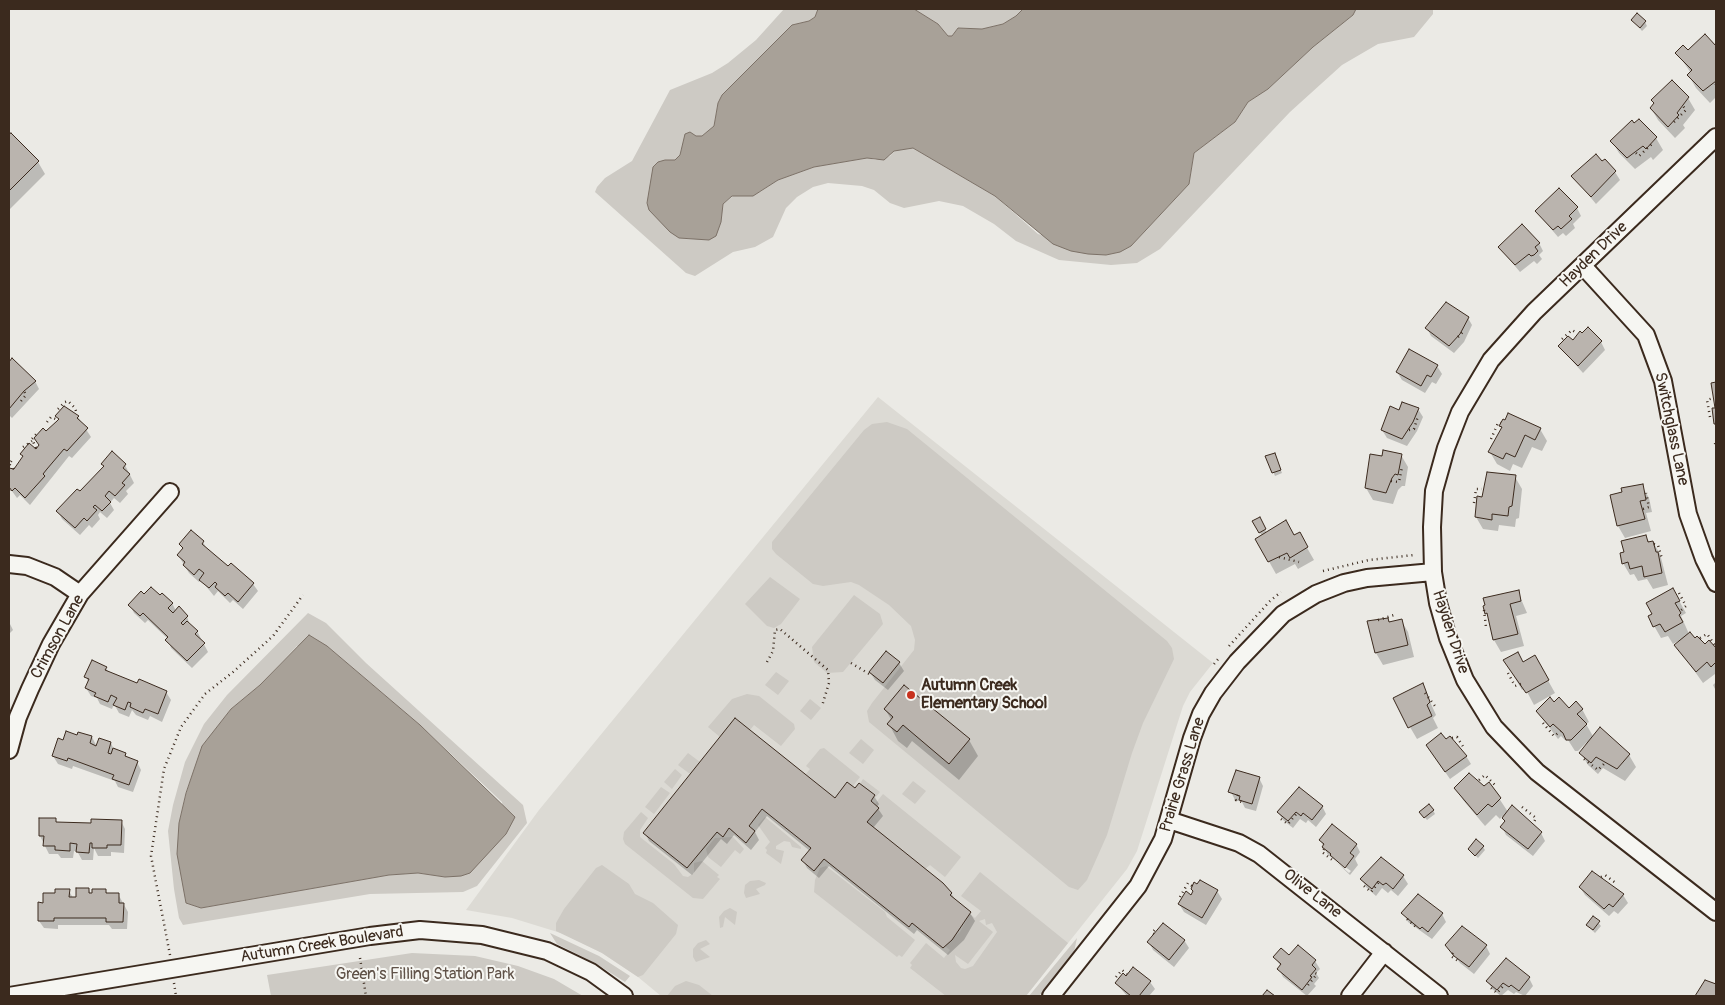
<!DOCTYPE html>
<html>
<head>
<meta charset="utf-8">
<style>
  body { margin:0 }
  #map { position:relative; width:1725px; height:1005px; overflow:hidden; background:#ebeae5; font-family:Pangolin,sans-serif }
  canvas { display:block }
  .frame { position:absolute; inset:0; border:10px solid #3b2a1e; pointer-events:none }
</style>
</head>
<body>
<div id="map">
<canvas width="1725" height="1005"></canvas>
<div class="frame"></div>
</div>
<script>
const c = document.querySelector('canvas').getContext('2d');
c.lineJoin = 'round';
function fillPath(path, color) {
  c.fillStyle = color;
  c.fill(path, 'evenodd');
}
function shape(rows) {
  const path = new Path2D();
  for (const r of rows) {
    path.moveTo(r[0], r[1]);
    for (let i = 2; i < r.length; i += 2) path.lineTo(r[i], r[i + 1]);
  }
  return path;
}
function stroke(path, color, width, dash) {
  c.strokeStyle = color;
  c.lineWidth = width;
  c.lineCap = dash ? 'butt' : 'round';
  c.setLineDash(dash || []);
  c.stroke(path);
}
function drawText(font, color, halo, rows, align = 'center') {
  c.font = font + ' Pangolin,sans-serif';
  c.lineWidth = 4;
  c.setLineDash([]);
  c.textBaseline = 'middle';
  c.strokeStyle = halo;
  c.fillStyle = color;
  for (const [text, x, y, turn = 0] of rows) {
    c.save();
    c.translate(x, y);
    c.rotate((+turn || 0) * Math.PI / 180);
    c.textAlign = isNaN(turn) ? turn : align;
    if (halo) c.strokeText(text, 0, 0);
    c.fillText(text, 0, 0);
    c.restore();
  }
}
fillPath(shape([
  [878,397,1213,663,1190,692,1183,706,1137,851,1127,869,1026,996,661,996,638,977,602,953,564,934,512,918,466,910,539,810]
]), '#dcdad4');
fillPath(shape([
  [784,9,818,9,815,17,809,21,792,25,722,95,718,103,714,126,702,136,685,140,680,155,675,160,669,161,650,193,647,203,679,238,688,239,721,212,723,204,733,196,760,192,778,180,814,167,867,158,876,160,890,156,894,151,904,148,913,148,995,196,1038,234,1106,255,1119,252,1131,246,1189,184,1194,153,1235,122,1248,102,1268,89,1313,47,1353,15,1356,9,1433,9,1433,14,1414,37,1378,44,1342,65,1290,112,1160,249,1137,263,1111,265,1059,260,1016,241,994,224,963,206,939,201,904,208,890,203,874,190,862,186,828,183,813,187,797,197,786,208,773,237,755,247,733,252,695,276,686,273,595,192,597,187,605,178,632,161,670,90,712,73,728,63,756,40],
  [914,9,1023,9,1016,16,1003,24,982,29,958,28,952,36,948,36,938,24],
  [887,422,907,429,1167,641,1172,648,1174,659,1143,723,1132,753,1107,835,1087,880,1078,890,1069,887,869,722,867,711,872,703,914,650,915,640,911,626,889,605,859,585,851,582,823,586,813,584,776,554,772,549,772,542,864,430,872,424],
  [770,577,800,599,781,624,774,628,767,626,745,604],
  [854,595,880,614,883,624,843,672,827,673,814,662,812,647],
  [308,613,326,623,366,663,523,805,527,823,477,886,463,892,370,894,183,925,179,918,174,889,168,831,173,805,185,762,204,724,227,695],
  [297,646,327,646,420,725,502,802,506,834,493,845,445,877,418,873,389,875,201,908,186,903,179,823,186,792,203,746,231,709,260,685],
  [776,672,789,681,778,695,765,685],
  [747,694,759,696,794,724,795,729,781,746,754,725,750,730,735,718,720,737,708,727,732,699],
  [810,699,821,708,811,720,800,711],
  [861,739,874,750,863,764,849,753],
  [824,748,860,777,853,786,847,782,835,798,806,774,810,769,806,766,820,749],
  [688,753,700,762,690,774,678,765],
  [675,769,682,775,672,789,664,782],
  [863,779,880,792,875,798,875,795,860,784],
  [913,781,926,791,915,804,902,794],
  [661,787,670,793,654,814,645,807],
  [883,794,961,857,945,877,930,865,925,869,867,822,879,808,875,804],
  [641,812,648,818,640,830,640,837,674,864,683,876,688,877,694,873,694,863,702,861,719,875,717,877,720,879,703,899,693,898,625,844,623,839,624,832],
  [765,817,801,847,801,849,792,847,790,842,784,841,776,846,776,849,784,851,781,864,766,853,767,850,765,848,770,842,758,825],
  [733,837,744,849,740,854,735,850,721,867,708,857,706,849,715,838],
  [602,865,629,884,635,894,653,903,678,925,676,934,643,975,638,977,602,953,556,931,556,923,564,909,596,868],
  [826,866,885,912,887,917,915,940,902,957,899,955,897,957,814,892,815,880,820,868],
  [980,872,1068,943,1026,996,946,996,910,968,912,965,910,963,926,943,944,958,950,950,945,946,960,932,970,914,975,918,981,911,961,896],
  [985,919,986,925,992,923,997,932,973,966,965,969,961,968,956,962,955,955,968,964,993,932,979,921],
  [759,880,766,883,765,885,756,889,760,894,746,898,744,893,745,885,750,881],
  [730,908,737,912,735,925,725,917,723,927,720,928,719,917,724,911],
  [550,933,599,956,630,976,625,982,595,963,557,944],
  [1077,938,1074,952,1039,996,1029,996],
  [706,940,710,944,700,949,710,957,696,962,693,957,693,949,698,943],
  [412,953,475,956,518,966,554,979,583,996,271,996,267,975],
  [686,981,699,985,713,996,667,996,675,986]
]), '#cdcac4');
const water = shape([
  [818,9,914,9,938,24,948,36,952,36,958,28,982,29,1003,24,1016,16,1023,9,1356,9,1353,15,1313,47,1268,89,1248,102,1235,122,1194,153,1189,184,1131,246,1120,252,1106,255,1088,254,1071,251,1053,244,995,196,913,148,894,151,884,160,867,158,814,167,778,180,753,196,732,196,723,204,721,222,716,236,709,240,679,238,670,232,649,210,647,203,653,167,658,162,665,160,675,160,680,155,685,134,690,132,696,136,702,136,714,126,718,103,722,95,792,25,809,21,815,17,818,9],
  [309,635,327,646,420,725,515,817,506,834,470,873,461,876,445,877,418,873,389,875,201,908,186,903,177,854,179,823,186,793,202,746,231,709,260,685,309,635]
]);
fillPath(water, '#a8a198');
stroke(water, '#7c7167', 1);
fillPath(shape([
  [1633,20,1645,22,1647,26,1642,31],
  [1705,36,1716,48,1716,97,1710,103,1696,88,1689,76,1691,73,1677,53,1688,52],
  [1688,98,1695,110,1683,125,1685,128,1675,138,1658,120,1651,108],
  [1639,121,1656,138,1663,150,1653,160,1651,157,1635,169,1619,153,1612,141],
  [11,134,38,162,45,174,10,209,9,136],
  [1602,163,1615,172,1620,180,1596,204,1573,176],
  [1577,208,1581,216,1573,224,1575,228,1566,236,1563,233,1558,237,1536,211],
  [1539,243,1543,251,1539,255,1542,259,1537,264,1534,261,1520,272,1499,247],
  [1468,318,1472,325,1464,342,1454,353,1431,336,1427,328],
  [1582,334,1601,342,1605,350,1583,373,1559,346,1573,342],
  [12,360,35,381,39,389,12,418,9,415,9,364],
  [1437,366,1442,374,1436,384,1432,382,1425,393,1402,380,1397,372],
  [1418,409,1423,417,1417,431,1407,446,1387,438,1382,430,1400,411],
  [57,416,78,417,91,437,72,458,69,456,30,505,20,495,17,498,9,487,9,470,10,468,14,470,40,446,46,432,59,420],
  [1501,426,1540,429,1547,441,1542,451,1532,447,1522,468,1513,464,1510,471,1497,464,1490,452,1502,429],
  [1401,455,1408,467,1405,486,1402,486,1398,490,1393,504,1373,500,1366,488,1383,457],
  [1267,457,1276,458,1282,473,1275,476],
  [125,465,134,483,126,491,128,494,120,503,114,498,110,503,114,510,107,518,100,512,98,515,100,519,92,528,89,525,80,535,62,519,58,511,80,493],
  [1515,477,1522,489,1519,518,1516,519,1515,527,1499,525,1498,531,1483,529,1476,517,1483,498],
  [1642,486,1649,498,1652,512,1646,513,1651,531,1625,538,1618,526,1612,496],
  [1259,519,1267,533,1294,536,1306,546,1314,560,1298,569,1295,564,1276,574,1257,540,1262,536,1254,522],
  [1646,537,1650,543,1653,542,1660,554,1668,585,1653,589,1647,579,1638,581,1634,574,1630,575,1623,563],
  [203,542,208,551,228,568,253,584,258,591,243,609,233,600,230,603,218,591,214,596,201,580,199,582,189,573,183,563,178,555,183,549,181,545],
  [1673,590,1686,613,1681,616,1689,634,1705,646,1709,642,1716,651,1716,676,1715,674,1703,683,1676,645,1680,640,1673,644,1668,636,1661,638,1649,617,1654,614],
  [1518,592,1527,613,1516,616,1524,646,1501,652,1494,640,1490,620,1486,613],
  [144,596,172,603,176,611,187,616,190,626,197,631,208,652,192,668,171,648,168,639,148,620,145,623,134,613,130,605],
  [1388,619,1390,623,1401,620,1408,632,1414,657,1383,665,1376,653],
  [9,622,13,630,9,634],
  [886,652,899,663,904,671,888,690,875,680,870,672],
  [1535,657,1555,693,1534,705,1525,688,1522,690,1505,661,1523,664],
  [106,668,109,673,138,685,140,681,166,692,171,700,162,722,150,716,148,720,136,715,132,710,129,717,119,713,114,704,112,709,100,704,97,698,91,696,86,688,89,683,86,677],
  [1716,682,1716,691,1713,685],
  [1422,684,1436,715,1433,718,1438,728,1417,739,1410,727],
  [1554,704,1569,709,1582,709,1589,722,1586,724,1594,738,1629,755,1636,767,1625,781,1603,768,1598,774,1588,765,1581,753,1587,742,1578,751,1575,751,1568,740,1566,741,1561,736,1558,739,1537,711],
  [885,709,969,740,978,756,959,780,912,741,907,748,898,741,889,724,892,721],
  [735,719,835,799,855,790,859,785,874,796,879,804,877,807,883,816,873,828,951,893,956,901,970,913,975,921,964,940,948,955,917,930,914,934,829,866,819,878,807,868,803,860,810,851,767,816,755,832,759,840,751,850,734,835,727,844,721,839,692,875,649,841,645,833],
  [79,733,92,737,97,747,111,743,114,750,125,754,128,759,137,762,141,770,133,792,118,787,115,781,73,766,72,769,58,764,53,756,64,742,78,736],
  [1432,753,1466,756,1471,764,1450,779],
  [1259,778,1263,786,1256,811,1245,808,1242,802,1235,800,1231,792],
  [1489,783,1508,812,1541,833,1545,841,1533,856,1506,835,1502,827,1506,822,1502,816,1500,819,1496,815,1485,826,1463,800,1456,788,1484,788],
  [1322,806,1326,814,1316,827,1308,820,1306,823,1300,819,1293,828,1283,820,1278,812],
  [1433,810,1435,814,1427,820,1423,815],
  [55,819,57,823,92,824,121,821,125,829,124,853,111,852,111,856,98,856,94,848,93,860,82,860,77,851,74,851,73,858,61,858,58,854,49,854,40,836],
  [1320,840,1356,844,1360,852,1355,859,1358,865,1350,875,1334,860,1349,873,1351,871,1328,855],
  [1483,847,1485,850,1478,858,1469,849],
  [1381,859,1403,876,1408,884,1398,896,1391,890,1388,893,1382,888,1376,896,1366,887,1362,879],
  [1580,887,1623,895,1628,903,1618,914,1614,911,1609,916,1585,895],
  [89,890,91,894,105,890,108,894,118,894,128,912,127,929,112,929,109,925,58,925,58,929,44,928,39,921,44,904,56,894,69,891,73,898,77,898],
  [1217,891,1222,899,1206,925,1184,912,1179,904,1191,896],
  [1404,914,1442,914,1446,922,1432,939,1408,922],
  [1593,917,1601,926,1595,933,1587,925],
  [1184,940,1189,948,1174,967,1153,950,1149,942],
  [1446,945,1486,946,1490,954,1474,974,1460,963],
  [1290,956,1315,961,1320,969,1316,973,1319,978,1314,984,1316,986,1307,996,1283,977,1279,969,1281,967,1275,957],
  [1126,977,1150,982,1155,989,1149,996,1127,996,1116,983],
  [1529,978,1533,986,1525,996,1516,992,1514,994,1508,990,1501,996,1492,989,1488,981]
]), '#0003');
const building = shape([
  [1637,13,1646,21,1640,28,1631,20,1637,13],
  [1705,34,1716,46,1716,81,1703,91,1687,75,1692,70,1675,53,1683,45,1688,50,1705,34],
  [1672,80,1689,97,1677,113,1679,115,1668,127,1650,108,1654,103,1651,100,1672,80],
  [1639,119,1657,137,1646,149,1643,146,1627,158,1610,141,1632,120,1634,123,1639,119],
  [11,133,39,161,9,191,9,134,11,133],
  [1596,154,1602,161,1605,159,1616,171,1591,197,1571,176,1596,154],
  [1559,188,1578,207,1569,216,1572,219,1561,229,1558,226,1553,230,1535,211,1559,188],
  [1522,224,1540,243,1535,247,1538,251,1534,255,1531,256,1529,254,1515,265,1498,247,1522,224],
  [1446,302,1469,317,1460,334,1449,346,1425,328,1446,302],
  [1588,327,1602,341,1578,366,1558,346,1568,336,1573,340,1580,331,1582,333,1588,327],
  [1409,349,1438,365,1431,377,1427,375,1421,386,1396,372,1409,349],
  [12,358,36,381,24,391,9,409,9,362,12,358],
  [1716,382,1716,424,1714,424,1712,408,1715,408,1711,383,1716,382],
  [1402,402,1419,408,1413,422,1402,439,1381,430,1390,406,1399,410,1402,402],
  [64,406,79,416,77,418,88,428,67,451,64,449,47,469,43,474,45,476,25,498,15,488,12,491,9,487,9,468,14,469,23,456,20,454,29,443,36,449,39,445,34,438,43,428,46,431,57,421,59,419,55,416,64,406],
  [1508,413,1541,428,1535,440,1525,435,1515,457,1506,453,1503,459,1488,452,1502,427,1499,426,1503,419,1505,420,1508,413],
  [1383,450,1402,454,1398,475,1395,474,1392,478,1386,493,1365,488,1370,454,1382,456,1383,450],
  [112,451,126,464,123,468,130,474,122,483,125,485,115,496,109,491,105,496,111,502,102,511,95,505,93,507,97,510,87,521,84,518,75,528,56,511,77,489,80,491,104,466,101,464,112,451],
  [1275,453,1281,470,1272,473,1265,456,1275,453],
  [1487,472,1516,475,1512,506,1509,507,1508,516,1492,514,1492,520,1475,517,1477,496,1482,497,1487,472],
  [1643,484,1646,500,1640,501,1645,519,1617,526,1610,495,1622,492,1621,488,1643,484],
  [1260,517,1266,529,1259,533,1252,521,1260,517],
  [1286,520,1294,535,1300,532,1308,547,1290,558,1287,553,1268,562,1255,539,1286,520],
  [191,530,204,541,202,544,228,566,231,563,254,583,238,602,228,593,225,596,215,587,217,584,215,582,209,588,199,580,204,573,199,569,194,575,183,565,185,562,177,555,183,548,179,544,191,530],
  [1646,535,1648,542,1653,541,1656,552,1658,552,1662,573,1644,577,1642,566,1630,569,1628,562,1622,564,1620,553,1624,552,1621,541,1646,535],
  [151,587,160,595,162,593,173,603,168,608,173,613,179,606,188,616,181,623,183,625,187,621,198,631,195,634,205,643,187,661,165,640,168,637,143,613,140,616,128,605,141,591,144,594,151,587],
  [1673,588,1680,601,1675,603,1681,613,1679,615,1683,622,1665,632,1660,624,1653,627,1648,616,1652,614,1646,603,1673,588],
  [1519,590,1521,601,1510,604,1518,634,1493,640,1487,613,1485,614,1483,606,1485,605,1483,598,1519,590],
  [1388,618,1389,622,1402,619,1408,645,1375,653,1367,621,1388,618],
  [1690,632,1695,638,1697,636,1705,644,1709,640,1716,648,1716,662,1711,667,1707,662,1696,672,1674,645,1690,632],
  [886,651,900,662,883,683,869,672,886,651],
  [1518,652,1523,662,1535,655,1549,680,1526,693,1503,660,1518,652],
  [92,660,107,667,105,670,137,683,139,679,167,691,158,714,145,709,143,713,130,707,131,703,128,702,125,710,113,705,117,698,111,695,108,702,94,696,96,693,85,688,89,679,84,677,92,660],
  [1423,683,1430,702,1427,705,1432,716,1408,728,1393,698,1423,683],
  [904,685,970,739,949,764,903,725,897,732,887,724,893,717,884,709,904,685],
  [1550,697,1554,702,1559,697,1569,708,1576,701,1583,709,1577,714,1587,724,1571,740,1566,740,1563,733,1553,724,1550,727,1536,711,1550,697],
  [735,718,835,798,847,782,855,788,859,783,875,795,871,801,879,808,867,822,943,883,952,893,950,895,971,912,952,940,943,948,912,923,909,927,824,859,814,871,801,860,811,848,762,809,749,826,755,831,746,843,729,828,723,837,717,832,687,868,643,833,735,718],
  [1600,727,1630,754,1617,769,1596,757,1591,763,1579,753,1600,727],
  [66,731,77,735,78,732,92,736,90,743,96,746,99,738,111,742,108,753,111,754,113,748,126,753,125,756,138,761,129,785,112,779,114,775,68,758,67,761,52,756,58,738,63,740,66,731],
  [1441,733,1446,739,1450,736,1467,756,1445,772,1426,745,1441,733],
  [1236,770,1260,777,1252,804,1239,800,1240,796,1228,792,1236,770],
  [1469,773,1484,786,1489,782,1501,798,1492,807,1488,804,1477,815,1454,788,1469,773],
  [1299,787,1323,806,1312,820,1303,813,1301,816,1296,812,1288,821,1277,812,1299,787],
  [1429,804,1434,810,1424,818,1419,812,1429,804],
  [1512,805,1542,832,1528,849,1500,827,1505,821,1502,818,1512,805],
  [39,818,56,818,56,822,91,823,91,819,122,820,121,845,107,845,107,848,92,848,92,843,90,843,89,853,76,852,77,844,70,843,70,851,55,850,55,846,43,846,44,836,39,836,39,818],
  [1332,824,1357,844,1350,853,1354,856,1345,868,1330,855,1331,854,1322,847,1324,844,1319,840,1332,824],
  [1476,839,1484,846,1475,856,1468,849,1476,839],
  [1381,857,1404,875,1393,889,1386,883,1383,885,1378,881,1372,889,1360,879,1381,857],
  [1592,871,1624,894,1613,907,1609,904,1604,909,1579,887,1592,871],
  [1200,880,1218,890,1202,918,1178,904,1186,891,1191,895,1193,891,1191,889,1194,882,1197,884,1200,880],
  [76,888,89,888,89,893,92,893,92,889,106,889,106,893,119,893,119,903,124,903,123,922,106,922,106,918,54,918,54,921,38,921,38,902,43,903,43,893,55,893,55,889,70,889,69,897,76,897,76,888],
  [1418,894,1443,913,1428,932,1422,927,1420,929,1401,913,1418,894],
  [1593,916,1600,921,1593,930,1586,925,1593,916],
  [1163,923,1185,940,1169,960,1147,942,1163,923],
  [1462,926,1487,945,1469,967,1454,956,1445,945,1462,926],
  [1298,945,1316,960,1312,965,1316,969,1310,976,1312,977,1302,990,1277,969,1281,964,1273,957,1281,948,1289,955,1298,945],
  [1506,958,1530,977,1519,991,1511,985,1509,987,1503,983,1497,990,1486,981,1506,958],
  [1133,967,1151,981,1139,996,1131,996,1115,983,1123,973,1126,976,1133,967],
  [1705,980,1716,984,1716,996,1695,996,1705,980],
  [1267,990,1275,996,1262,996,1267,990]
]);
fillPath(building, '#bab4ae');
stroke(building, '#3b2a1e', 1);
const minor = shape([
  [1716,137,1534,312,1491,360,1460,412,1446,448,1434,491,1432,527,1433,572,1438,603,1448,638,1465,680,1494,727,1537,772,1716,912],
  [1583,266,1646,335,1663,381,1688,514,1704,559,1716,583],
  [9,564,27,566,55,577,80,594],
  [9,750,18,717,30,689,51,644,80,594,170,492],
  [1169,820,1239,843,1259,854,1439,996],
  [9,996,370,936,420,930,482,935,547,951,591,972,624,996],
  [1051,996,1138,886,1163,839,1192,738,1201,714,1213,693,1237,662,1283,614,1316,594,1344,583,1367,578,1433,572],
  [1350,996,1384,952]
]);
stroke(minor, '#3b2a1e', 20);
stroke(shape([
  [1716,85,1716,84],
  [1674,122,1686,110,1683,106],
  [1636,153,1639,156,1652,144],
  [1458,337,1465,330],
  [1562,339,1572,330,1577,333],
  [21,401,26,395,24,391],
  [58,409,65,402,68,401,75,408,77,414],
  [1710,417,1707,400,1713,398],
  [47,422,51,417,58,420],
  [1409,430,1414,429,1418,416],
  [1491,439,1498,423,1501,423],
  [1715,443,1716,447],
  [23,447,32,441],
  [36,448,32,439,38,432],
  [14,469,9,464,14,458],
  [1391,481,1399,482,1402,467],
  [9,490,10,489],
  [1474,503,1476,489,1482,489],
  [1643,509,1649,507,1646,493],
  [1654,544,1658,545,1662,559],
  [1279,557,1299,562],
  [1323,571,1369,560,1414,555],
  [1679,593,1686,606,1680,611],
  [1484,610,1486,627],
  [1378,620,1394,615],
  [1700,638,1707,634,1715,645],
  [1229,646,1270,601,1281,592],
  [767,662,773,651,775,630,780,629,828,670,829,683,822,706],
  [851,663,871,675],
  [1214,664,1219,658],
  [1508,673,1515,686,1521,684],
  [1425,693,1435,706],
  [1543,723,1554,736,1561,731],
  [1452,738,1457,737,1464,748],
  [1584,759,1598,770,1606,762],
  [1479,780,1485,775,1496,786],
  [1238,795,1236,800,1245,803],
  [1522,807,1536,818,1533,824],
  [1281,819,1288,824,1297,813],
  [1324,849,1322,852,1335,862],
  [1601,877,1605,875,1617,884],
  [1364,886,1371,892,1379,882],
  [1180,897,1188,883,1192,886],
  [1407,919,1417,928,1418,927],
  [1154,934,1152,933,1157,927],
  [1453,953,1451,956,1458,961],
  [170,955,151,856,164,769,181,727,205,694,233,672,273,636,303,595],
  [360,958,366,996],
  [1116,977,1122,970,1127,974],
  [174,983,176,996],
  [1308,985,1317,974,1313,972],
  [1491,988,1497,993,1505,984]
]), '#3b2a1e', 2.5, [1, 4]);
stroke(minor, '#f6f6f2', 16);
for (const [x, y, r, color] of [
  [911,695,5,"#c8321e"]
]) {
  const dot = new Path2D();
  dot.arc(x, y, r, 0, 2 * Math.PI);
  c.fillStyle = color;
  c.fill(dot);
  stroke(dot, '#f6f6f2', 2);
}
drawText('16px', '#3b2a1e', '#f6f6f2', [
  ["Hayden Drive",1594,255,-44],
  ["Switchglass Lane",1671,429,78],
  ["Hayden Drive",1450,632,72],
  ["Crimson Lane",58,637,-61],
  ["Prairie Grass Lane",1183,775,-73],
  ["Olive Lane",1312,894,38],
  ["Autumn Creek Boulevard",322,945,-9]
]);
drawText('bold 16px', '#3b2a1e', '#f6f6f2', [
  ["Autumn Creek",921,686],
  ["Elementary School",921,704]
], 'left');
drawText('16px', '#605248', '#f6f6f2', [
  ["Green's Filling Station Park",425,975]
]);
</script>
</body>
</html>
